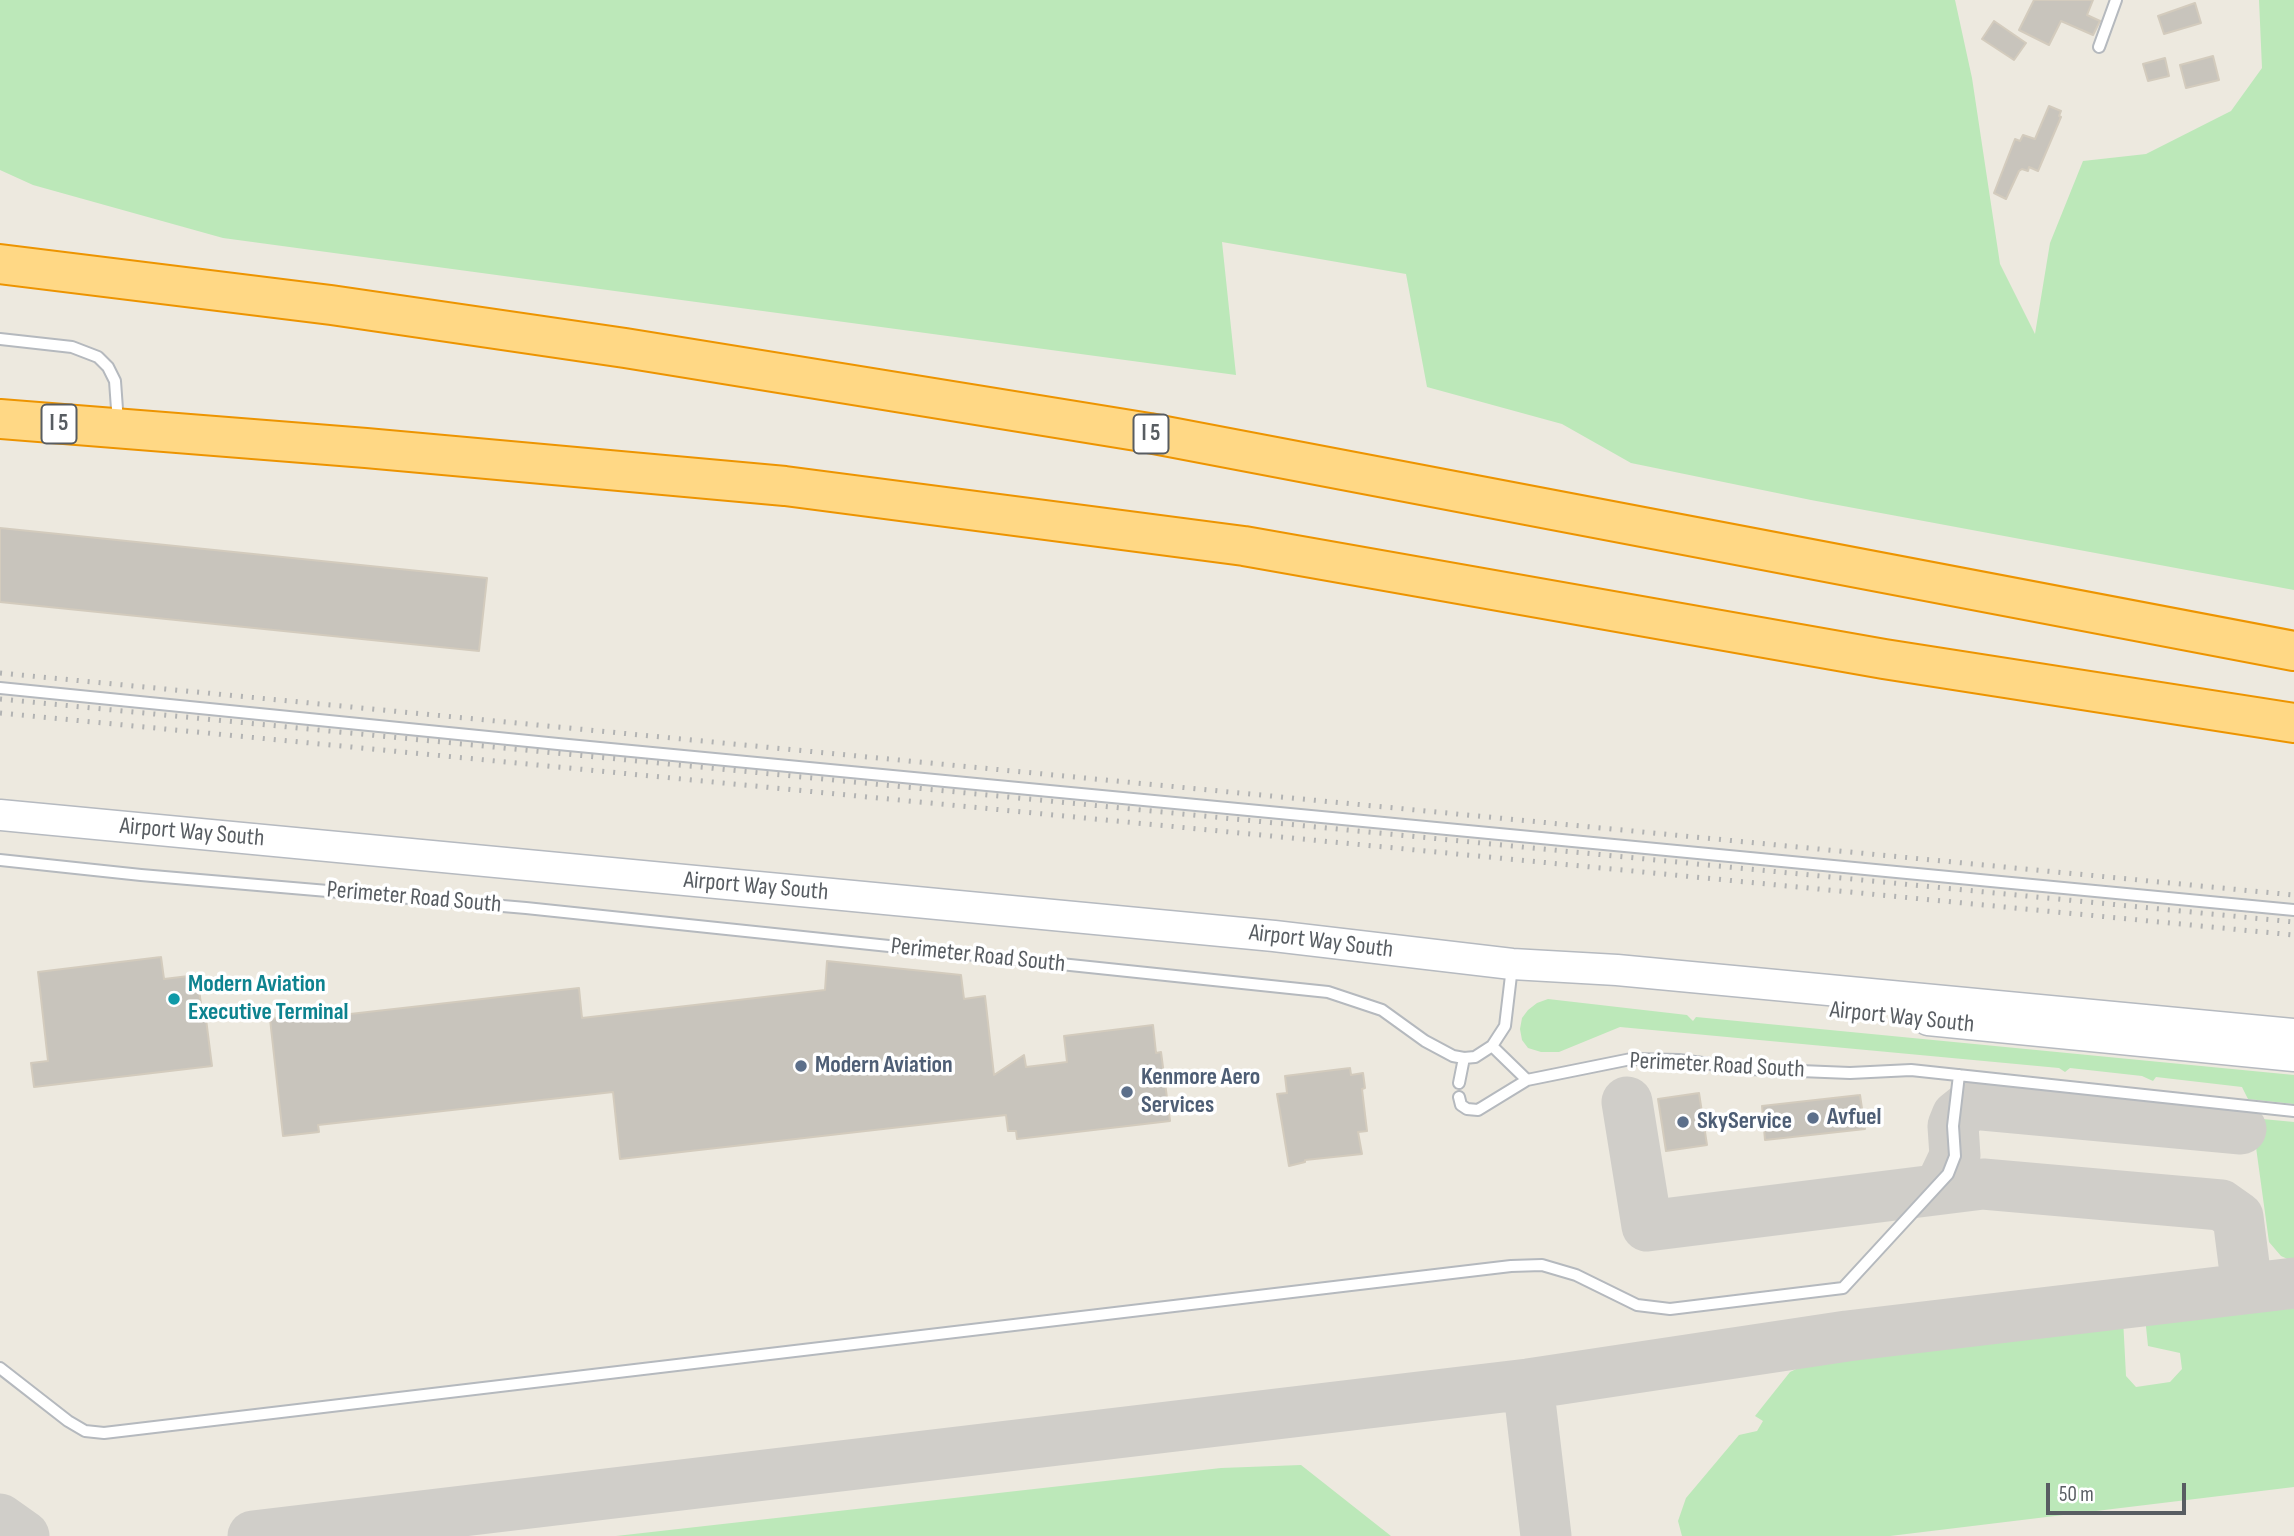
<!DOCTYPE html>
<html>
<head>
<meta charset="utf-8">
<style>
  body { margin:0 }
  #map { position:relative; width:2294px; height:1536px; overflow:hidden; background:#ede9df; font-family:"Sofia Sans Condensed",sans-serif }
  canvas { display:block }
  .scale { position:absolute; left:2046px; top:1483px; width:140px; height:32px; box-sizing:border-box; border:4px solid #585d62; border-top:0; padding-left:9px; font-size:21px; line-height:24px; white-space:nowrap; color:#585d62; -webkit-text-stroke:5px #fff; paint-order:stroke }
</style>
</head>
<body>
<div id="map">
<canvas width="2294" height="1536"></canvas>
<div class="scale">50 m</div>
</div>
<script>
const c = document.querySelector('canvas').getContext('2d');
c.lineJoin = 'round';
function fillPath(path, color) {
  c.fillStyle = color;
  c.fill(path, 'evenodd');
}
function shape(rows) {
  const path = new Path2D();
  for (const r of rows) {
    path.moveTo(r[0], r[1]);
    for (let i = 2; i < r.length; i += 2) path.lineTo(r[i], r[i + 1]);
  }
  return path;
}
function stroke(path, color, width, dash) {
  c.strokeStyle = color;
  c.lineWidth = width;
  c.lineCap = dash ? 'butt' : 'round';
  c.setLineDash(dash || []);
  c.stroke(path);
}
function drawText(font, color, halo, rows, align = 'center') {
  c.font = font + ' "Sofia Sans Condensed",sans-serif';
  c.lineWidth = 7;
  c.setLineDash([]);
  c.textBaseline = 'middle';
  c.strokeStyle = halo;
  c.fillStyle = color;
  for (const [text, x, y, turn = 0] of rows) {
    c.save();
    c.translate(x, y);
    c.rotate((+turn || 0) * Math.PI / 180);
    c.textAlign = isNaN(turn) ? turn : align;
    if (halo) c.strokeText(text, 0, 0);
    c.fillText(text, 0, 0);
    c.restore();
  }
}
fillPath(shape([
  [0,0,1955,0,1972,78,2000,264,2035,334,2050,243,2083,161,2146,154,2231,111,2262,68,2259,0,2294,0,2294,590,1811,500,1631,463,1562,424,1427,387,1406,274,1222,242,1236,375,223,238,33,185,0,170],
  [1548,999,1687,1015,1693,1021,1696,1017,2294,1075,2294,1104,2248,1099,2242,1087,2156,1077,2153,1081,2142,1076,2070,1068,2065,1072,2059,1068,1620,1027,1559,1052,1541,1052,1528,1048,1522,1040,1520,1029,1522,1018,1528,1010,1537,1003],
  [2252,1118,2294,1122,2294,1262,2281,1256,2269,1242],
  [2294,1300,2294,1487,1890,1536,1682,1536,1678,1521,1686,1498,1739,1435,1757,1431,1763,1421,1755,1416,1790,1372,1825,1355,2123,1318,2126,1376,2136,1387,2170,1382,2182,1369,2180,1353,2148,1346,2145,1317],
  [1301,1465,1391,1536,616,1536,1221,1468]
]), '#bce8b9');
stroke(shape([
  [1627,1102,1647,1226,1983,1184,2221,1205,2238,1217,2247,1288],
  [1945,1177,1955,1156,1953,1126,1957,1116,1972,1104,2241,1129],
  [1528,1384,1546,1536],
  [0,1519,24,1536],
  [253,1536,1528,1384,1847,1336,2294,1283]
]), '#d0cec9', 51);
const building = shape([
  [2034,0,2093,0,2087,15,2100,21,2093,35,2061,21,2049,45,2019,30,2034,0],
  [2195,3,2201,23,2164,34,2158,16,2195,3],
  [1994,21,2026,43,2014,60,1982,39,1994,21],
  [2213,56,2219,80,2186,88,2180,65,2213,56],
  [2165,58,2169,76,2148,81,2143,64,2165,58],
  [2049,106,2061,111,2059,116,2061,117,2038,171,2029,167,2028,171,2022,169,2019,171,2006,199,1994,193,2015,139,2020,141,2023,135,2035,139,2049,106],
  [0,528,487,578,479,651,0,602,0,528],
  [161,957,164,979,197,975,203,1019,206,1019,212,1066,34,1087,31,1063,48,1061,38,972,161,957],
  [827,961,961,975,964,999,985,996,994,1075,1024,1055,1026,1067,1067,1062,1064,1036,1153,1025,1156,1053,1161,1052,1170,1121,1017,1139,1016,1131,1008,1131,1006,1115,620,1159,613,1092,318,1125,319,1132,283,1136,270,1019,305,1015,306,1019,579,988,582,1018,825,990,827,961],
  [1350,1068,1351,1075,1363,1073,1365,1088,1362,1089,1367,1131,1358,1132,1362,1154,1305,1160,1305,1162,1289,1166,1277,1094,1287,1093,1285,1076,1350,1068],
  [1699,1093,1707,1145,1666,1151,1658,1099,1699,1093],
  [1860,1095,1865,1129,1765,1140,1762,1106,1860,1095]
]);
fillPath(building, '#c8c4bc');
stroke(building, '#d3cbbd', 2);
const lane = shape([
  [2099,47,2116,0],
  [0,339,72,347,98,357,108,367,115,381,118,423],
  [0,688,558,744,2294,910],
  [0,860,141,875,526,908,1328,992,1382,1010,1425,1041,1453,1056,1464,1058,1475,1057,1492,1046,1505,1026,1512,967],
  [1492,1046,1527,1080,1631,1059,1679,1060,1750,1069,1850,1073,1911,1070,2294,1111],
  [1459,1083,1464,1058],
  [1459,1097,1461,1105,1467,1109,1478,1110,1527,1080],
  [0,1368,68,1421,85,1431,104,1433,1511,1266,1542,1265,1576,1275,1637,1305,1670,1309,1843,1288,1948,1174,1955,1156,1953,1126,1959,1075]
]);
const secondary = shape([
  [0,815,1274,936,1512,964,1617,970,2294,1034],
  [1928,1020,2294,1056]
]);
const highway = shape([
  [0,264,331,305,625,348,1149,433,2294,651],
  [0,419,366,448,785,486,1244,546,1884,659,2294,723]
]);
stroke(lane, '#b5b9be', 14);
stroke(secondary, '#b6bac0', 33);
stroke(highway, '#ed9400', 42);
stroke(lane, '#fff', 10);
stroke(secondary, '#fff', 30);
stroke(highway, '#ffd885', 38);
stroke(shape([
  [0,673,2294,895],
  [0,699,2294,922],
  [0,713,2294,935]
]), '#b2b3b3', 5, [2, 9]);
for (const [x, y, r, color] of [
  [174,999,7,"#0f9aa8"],
  [801,1066,7,"#5c6f8a"],
  [1127,1092,7,"#5c6f8a"],
  [1813,1118,7,"#5c6f8a"],
  [1683,1122,7,"#5c6f8a"]
]) {
  const dot = new Path2D();
  dot.arc(x, y, r, 0, 2 * Math.PI);
  c.fillStyle = color;
  c.fill(dot);
  stroke(dot, '#fff', 2.5);
}
for (const [x, y, w] of [
  [59,424,35],
  [1151,434,35]
]) {
  const box = new Path2D();
  box.roundRect(x - w / 2, y - 19.5, w, 39, 5);
  c.fillStyle = '#fff';
  c.fill(box);
  stroke(box, '#585d62', 2);
}
drawText('bold 23px', '#585d62', null, [
  ["I 5",59,424],
  ["I 5",1151,434]
]);
drawText('24px', '#585d62', '#fff', [
  ["Airport Way South",192,833,5],
  ["Airport Way South",756,887,5],
  ["Perimeter Road South",414,898,5],
  ["Airport Way South",1321,942,7],
  ["Perimeter Road South",978,956,6],
  ["Airport Way South",1902,1018,6],
  ["Perimeter Road South",1717,1066,3]
]);
drawText('bold 24px', '#0d838f', '#fff', [
  ["Modern Aviation",188,985],
  ["Executive Terminal",188,1013]
], 'left');
drawText('bold 24px', '#4e5e75', '#fff', [
  ["Modern Aviation",815,1066],
  ["Kenmore Aero",1141,1078],
  ["Services",1141,1106],
  ["Avfuel",1827,1118],
  ["SkyService",1697,1122]
], 'left');
</script>
</body>
</html>
